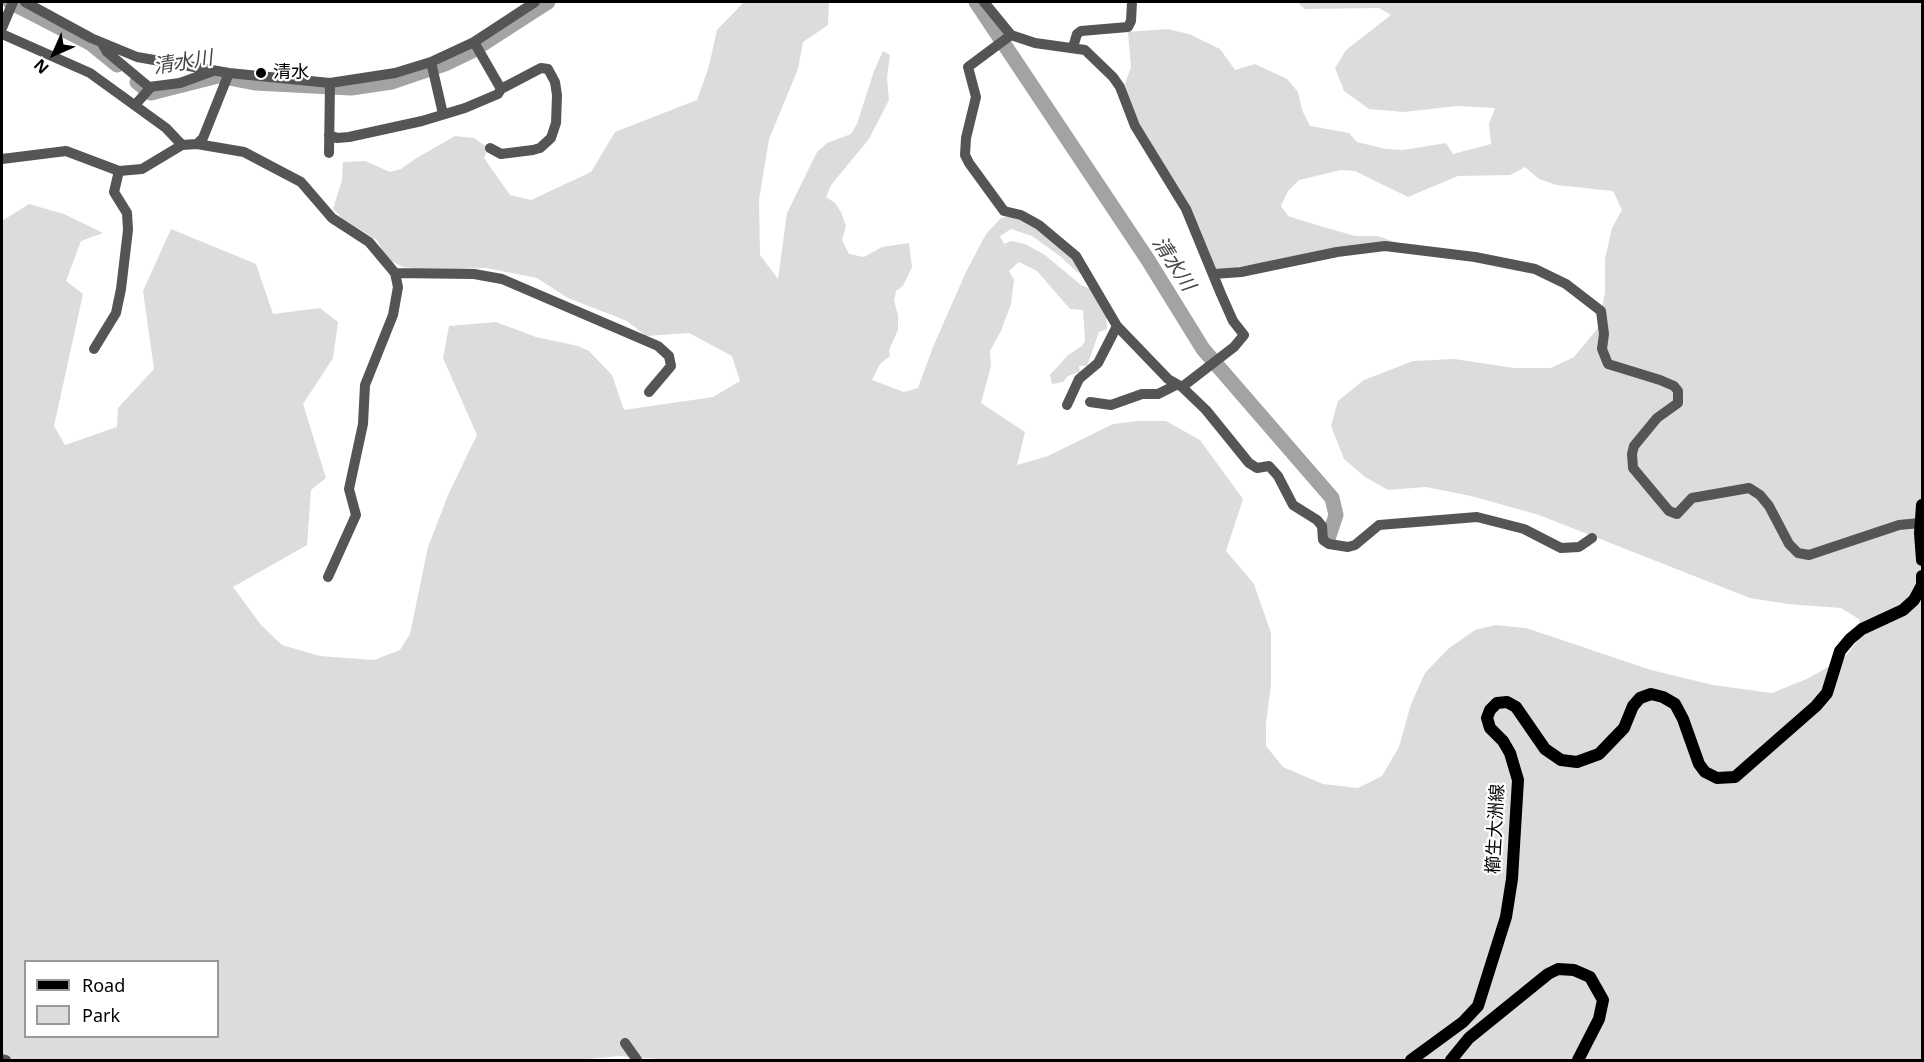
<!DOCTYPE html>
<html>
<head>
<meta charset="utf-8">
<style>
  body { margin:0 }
  #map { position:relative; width:1924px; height:1062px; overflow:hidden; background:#fff; font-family:"Noto Sans",sans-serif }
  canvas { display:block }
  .frame { position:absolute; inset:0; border:3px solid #000; pointer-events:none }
  .legend { position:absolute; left:24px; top:960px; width:195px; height:78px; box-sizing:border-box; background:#fff; border:2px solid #999; margin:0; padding:8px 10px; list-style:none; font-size:18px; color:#000 }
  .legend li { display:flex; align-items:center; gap:12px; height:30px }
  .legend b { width:30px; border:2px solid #999 }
  .north { position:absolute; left:24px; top:24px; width:60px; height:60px; -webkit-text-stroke:4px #fff; paint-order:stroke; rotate:225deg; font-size:16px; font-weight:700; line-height:24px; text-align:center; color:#000 }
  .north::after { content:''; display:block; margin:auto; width:21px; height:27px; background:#000; clip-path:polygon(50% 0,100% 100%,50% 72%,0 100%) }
</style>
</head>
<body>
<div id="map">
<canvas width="1924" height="1062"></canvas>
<div class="frame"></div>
<ul class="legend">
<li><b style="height:8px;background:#000"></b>Road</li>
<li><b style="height:16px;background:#dcdcdc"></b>Park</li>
</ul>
<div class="north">N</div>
</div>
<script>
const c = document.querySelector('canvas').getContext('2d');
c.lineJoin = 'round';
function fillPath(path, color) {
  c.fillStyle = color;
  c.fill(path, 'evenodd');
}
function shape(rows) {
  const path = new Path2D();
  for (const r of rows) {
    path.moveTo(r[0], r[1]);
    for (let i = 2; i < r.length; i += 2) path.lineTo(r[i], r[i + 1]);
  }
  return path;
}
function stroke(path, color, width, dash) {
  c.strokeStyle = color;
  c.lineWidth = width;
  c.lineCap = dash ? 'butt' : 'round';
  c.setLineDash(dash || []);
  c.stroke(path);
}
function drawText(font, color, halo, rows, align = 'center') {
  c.font = font + ' "Noto Sans","Noto Sans JP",sans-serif';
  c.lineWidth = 4.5;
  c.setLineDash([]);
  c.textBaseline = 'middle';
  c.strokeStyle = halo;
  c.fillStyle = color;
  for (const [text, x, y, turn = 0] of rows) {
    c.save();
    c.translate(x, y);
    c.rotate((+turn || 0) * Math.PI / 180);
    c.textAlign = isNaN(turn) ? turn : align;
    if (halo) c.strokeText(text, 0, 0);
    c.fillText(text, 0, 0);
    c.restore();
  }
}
fillPath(shape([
  [744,2,829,2,828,25,803,42,798,69,769,139,759,200,760,255,778,279,787,213,817,152,827,143,851,134,857,124,874,71,883,51,890,55,887,77,889,100,869,139,831,185,826,197,835,203,841,212,846,226,842,240,849,254,864,257,882,247,909,243,912,267,903,286,896,291,894,301,898,315,898,330,889,350,890,356,880,364,872,380,904,392,918,388,933,347,966,272,986,234,1001,218,1010,216,1024,220,1067,251,1083,274,1077,272,1060,256,1032,236,1011,229,1000,236,1004,244,1011,241,1025,244,1045,255,1081,285,1093,290,1106,313,1107,329,1099,332,1087,366,1079,366,1080,372,1068,376,1063,382,1052,384,1050,375,1068,355,1082,346,1085,341,1083,310,1070,309,1037,271,1019,262,1009,271,1014,280,1011,304,1001,331,990,351,991,366,981,403,1025,432,1017,465,1048,456,1113,424,1138,421,1166,421,1200,440,1243,499,1226,551,1254,584,1271,633,1271,684,1266,724,1266,746,1283,767,1323,784,1358,788,1382,776,1399,747,1411,704,1425,673,1448,649,1475,630,1495,625,1526,628,1651,670,1713,685,1772,693,1809,678,1845,657,1861,636,1859,619,1841,608,1788,604,1750,598,1539,515,1471,496,1426,487,1388,490,1365,477,1344,459,1331,426,1338,401,1364,380,1413,361,1454,359,1514,368,1551,368,1574,357,1597,329,1605,293,1605,259,1612,228,1622,210,1613,191,1556,185,1539,179,1525,167,1510,175,1458,176,1408,197,1355,171,1341,170,1299,180,1288,191,1281,206,1288,216,1313,224,1355,236,1378,236,1400,244,1214,270,1143,134,1130,99,1125,84,1131,67,1128,32,1167,29,1189,34,1220,49,1235,70,1255,64,1287,79,1298,92,1302,110,1310,126,1349,133,1357,142,1386,149,1403,150,1446,143,1453,154,1491,144,1489,124,1495,108,1457,106,1404,112,1369,109,1344,91,1335,68,1346,50,1391,15,1379,8,1305,9,1297,2,1922,2,1922,1060,670,1060,619,1056,577,1060,2,1060,2,221,29,204,64,214,103,233,81,241,66,281,83,294,54,426,65,445,117,427,118,408,154,369,143,291,171,229,256,264,273,314,320,308,338,322,333,358,303,404,326,478,311,490,307,545,233,587,261,625,282,645,320,656,374,660,400,650,410,634,428,547,448,495,477,435,443,358,449,326,496,322,536,337,578,346,589,351,612,375,624,410,713,397,740,381,732,356,689,333,646,336,627,321,568,298,537,278,486,268,432,270,403,267,387,259,377,240,344,220,333,209,342,180,343,162,365,161,390,172,401,169,415,159,455,136,474,138,488,148,484,158,510,195,531,200,591,172,615,132,697,100,709,66,717,30],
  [26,962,218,962,218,1036,26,1036]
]), '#dcdcdc');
stroke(shape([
  [10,2,90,43,117,65],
  [976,2,1148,260,1203,349,1332,498,1336,515,1328,539],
  [137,82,151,93,218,76,255,83,351,88,392,82,445,64,472,51,548,2]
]), '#a3a3a3', 15);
stroke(shape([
  [25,2,91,38,137,57,229,73,330,83,395,73,431,62,474,42,535,2],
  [984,2,1011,35,1035,43,1085,50,1113,77,1120,87,1135,126,1186,209,1221,294,1233,321,1244,335,1234,347,1182,387],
  [2,28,13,2],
  [2,34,90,73,166,128,182,145],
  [1011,35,968,67,976,97,966,138,965,155,969,163,1004,211,1021,215,1039,225,1076,256,1117,326,1168,379,1182,387,1206,410,1249,463,1257,468,1269,466,1278,476,1293,505,1317,520,1322,526,1323,540,1329,544,1348,547,1355,545,1379,525,1477,517,1524,529,1561,548,1579,547,1592,538],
  [474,42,501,89],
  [102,43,107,52,149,87,180,83,213,71],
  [1073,47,1077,34,1081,31,1128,27,1131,21,1132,2],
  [431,62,443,114],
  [135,105,151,87],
  [329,135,337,138,349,137,422,121,465,108,498,94,501,89,541,68,548,69,555,82,557,95,556,123,551,138,540,148,533,150,501,154,490,148],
  [197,144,244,152,301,182,332,218,369,242,395,273,398,287,393,315,365,385,363,424,349,489,356,515,328,577],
  [329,153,330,83],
  [2,159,66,151,119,171,142,169,182,145,197,144,203,138,229,73],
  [395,273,474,274,502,279,658,346,669,356,671,366,649,392],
  [1214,274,1241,272,1337,252,1385,246,1475,257,1535,269,1566,284,1601,311,1604,334,1602,349,1608,364,1660,380,1674,386,1678,391,1678,403,1657,418,1634,446,1632,454,1633,468,1669,511,1677,514,1692,498,1749,488,1760,495,1769,506,1789,544,1798,553,1809,555,1899,525,1920,523],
  [94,349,116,313,121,289,128,230,127,213,114,192,119,171],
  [1090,402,1111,405,1142,394,1158,394,1176,385],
  [1067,405,1079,379,1098,363,1117,326],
  [625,1043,637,1060],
  [2,1059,6,1060]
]), '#555', 10);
stroke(shape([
  [1922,505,1920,533,1922,560],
  [1411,1060,1463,1022,1478,1006,1506,917,1512,879,1518,780,1510,753,1503,741,1490,728,1487,718,1490,710,1497,703,1507,702,1516,707,1545,749,1561,760,1577,762,1599,754,1624,728,1633,706,1640,698,1651,694,1663,697,1675,704,1683,719,1699,764,1705,772,1717,778,1735,777,1816,706,1827,693,1840,651,1850,639,1862,629,1903,610,1914,600,1922,585,1922,576],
  [1451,1060,1469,1038,1548,974,1558,969,1574,970,1590,977,1603,1000,1599,1019,1578,1060]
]), '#000', 12);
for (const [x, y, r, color] of [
  [261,73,6,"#000"]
]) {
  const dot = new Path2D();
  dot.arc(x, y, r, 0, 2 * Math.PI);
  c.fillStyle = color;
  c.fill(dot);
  stroke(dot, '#fff', 2);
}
drawText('18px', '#000', '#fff', [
  ["清水",273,73]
], 'left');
drawText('18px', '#000', '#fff', [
  ["櫛生大洲線",1496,829,-87]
]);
drawText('italic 20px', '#444', '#fff', [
  ["清水川",183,63,-9],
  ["清水川",1173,264,57]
]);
</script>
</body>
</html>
